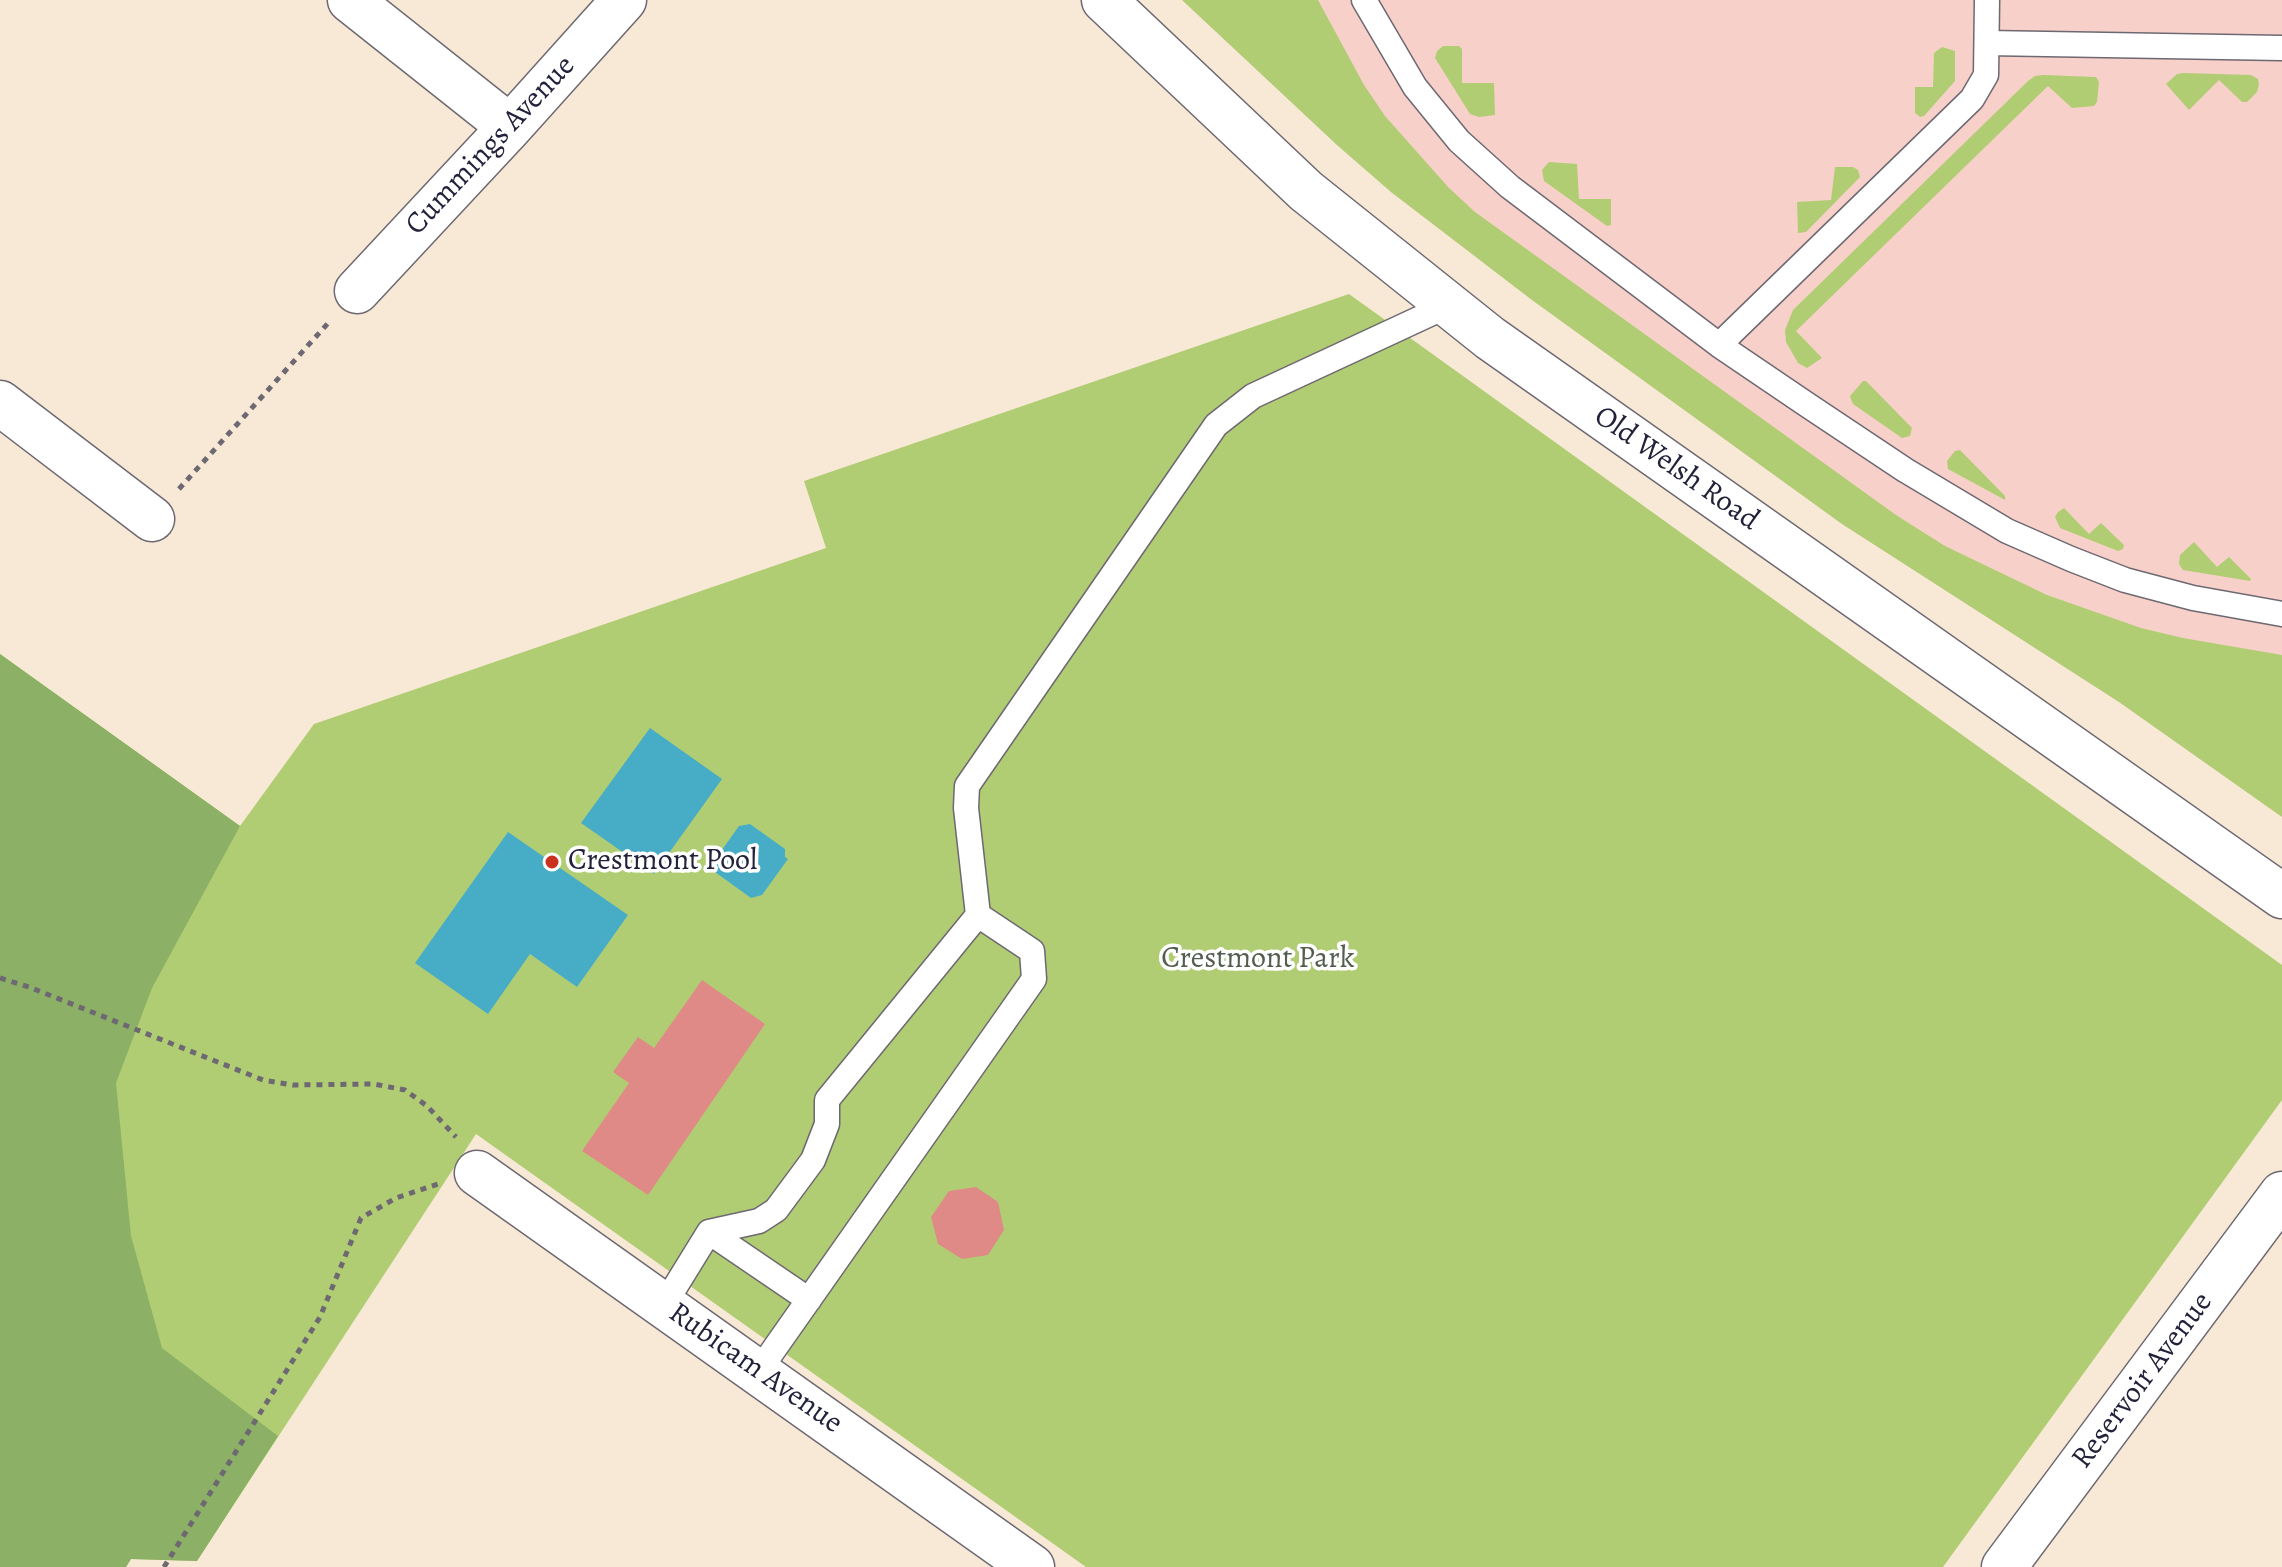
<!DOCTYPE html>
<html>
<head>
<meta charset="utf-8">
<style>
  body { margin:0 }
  canvas { display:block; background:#f8e9d6 }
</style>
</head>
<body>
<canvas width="2282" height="1567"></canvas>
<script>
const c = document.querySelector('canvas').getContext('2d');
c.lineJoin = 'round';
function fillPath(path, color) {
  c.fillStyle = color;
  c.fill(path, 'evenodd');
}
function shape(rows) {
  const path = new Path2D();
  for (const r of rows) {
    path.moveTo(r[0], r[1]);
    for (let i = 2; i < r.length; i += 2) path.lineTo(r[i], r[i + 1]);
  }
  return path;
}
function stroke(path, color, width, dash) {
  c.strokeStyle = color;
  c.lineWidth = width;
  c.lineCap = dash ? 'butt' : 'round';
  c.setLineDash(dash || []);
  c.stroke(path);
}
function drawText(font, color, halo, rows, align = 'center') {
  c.font = font + ' Alegreya,serif';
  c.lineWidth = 7;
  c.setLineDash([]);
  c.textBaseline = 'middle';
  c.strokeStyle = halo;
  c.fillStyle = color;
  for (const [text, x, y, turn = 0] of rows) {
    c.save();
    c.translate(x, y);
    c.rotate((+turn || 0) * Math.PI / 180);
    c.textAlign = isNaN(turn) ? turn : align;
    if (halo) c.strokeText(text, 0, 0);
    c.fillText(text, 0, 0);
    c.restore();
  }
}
fillPath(shape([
  [1182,0,2282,0,2282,817,2119,702,1842,524,1532,300,1391,192,1337,145]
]), '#f7d1c9');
fillPath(shape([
  [1182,0,1318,0,1364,85,1385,116,1449,188,1475,212,1896,515,1945,546,2047,595,2141,628,2183,638,2282,655,2282,817,2119,702,1842,524,1532,300,1391,192,1337,145],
  [1443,46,1459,46,1462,49,1462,83,1494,83,1495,115,1479,117,1470,114,1435,58,1437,51],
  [1942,47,1955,51,1955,81,1924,116,1920,117,1915,113,1915,87,1933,87,1934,53],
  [2183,73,2251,75,2258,79,2259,85,2257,92,2247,102,2242,102,2219,80,2189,110,2166,84,2177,74],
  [2043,75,2096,77,2099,82,2097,102,2094,106,2072,108,2048,86,1796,331,1822,358,1807,368,1798,363,1786,342,1785,330,1793,310,2028,81,2035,76],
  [1549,162,1577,164,1579,199,1611,199,1611,225,1607,226,1544,181,1542,170],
  [1835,167,1853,167,1858,170,1860,177,1806,232,1798,233,1797,202,1831,200],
  [1349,294,2282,965,2282,1100,1943,1567,1086,1567,476,1134,197,1561,131,1559,126,1567,0,1567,0,654,240,826,314,724,826,548,804,481],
  [1863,381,1866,381,1912,428,1910,436,1902,438,1853,404,1850,396],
  [1960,450,2005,496,2005,500,1948,469,1947,461,1955,451],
  [2064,508,2089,534,2101,523,2124,545,2123,549,2118,551,2060,528,2055,517,2058,512],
  [2194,542,2217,567,2229,557,2251,579,2250,581,2183,570,2179,564,2180,555]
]), '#b1cd73');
fillPath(shape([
  [0,654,240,826,152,988,116,1083,131,1236,162,1348,278,1436,197,1561,131,1559,126,1567,0,1567]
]), '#8cb065');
fillPath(shape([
  [650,728,722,779,654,874,581,823],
  [750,824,785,849,785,857,788,859,762,895,751,898,715,872,718,868,714,861,739,826],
  [508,832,628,915,577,987,530,954,488,1014,415,963]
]), '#47adc7');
fillPath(shape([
  [702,980,765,1024,648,1195,582,1151,629,1083,613,1072,638,1037,654,1048],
  [976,1187,998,1202,1004,1230,988,1255,962,1259,938,1244,931,1217,949,1191]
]), '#df8a86');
const lane = shape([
  [1364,0,1415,87,1459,141,1510,187,1719,345,1806,404,1905,470,2007,531,2071,559,2125,580,2193,598,2282,614],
  [1987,43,2282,48],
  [1719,345,1972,99,1986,75,1987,0],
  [709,1232,809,1300],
  [664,1305,709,1232,759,1221,776,1210,813,1160,827,1124,827,1100,978,915,966,808,967,786,1216,425,1253,396,1449,305],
  [758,1372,1034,979,1032,951,978,915]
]);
const street = shape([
  [350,0,510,127],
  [357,291,510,127,624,0],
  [0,403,152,519],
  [477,1173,1032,1567],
  [2004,1567,2282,1194]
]);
const secondary = shape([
  [1104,0,1306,191,1490,338,2282,896]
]);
stroke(lane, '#6d6871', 27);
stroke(street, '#6d6871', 47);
stroke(secondary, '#6d6871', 47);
stroke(shape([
  [179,489,330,321],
  [0,978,29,987,263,1080,293,1085,374,1084,405,1090,427,1106,456,1137],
  [164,1567,320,1317,361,1218,396,1198,438,1184]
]), '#6d6871', 5, [6, 6]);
stroke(lane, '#fff', 24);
stroke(street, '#fff', 44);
stroke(secondary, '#fff', 44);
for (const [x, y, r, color] of [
  [552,862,8,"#c8321e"]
]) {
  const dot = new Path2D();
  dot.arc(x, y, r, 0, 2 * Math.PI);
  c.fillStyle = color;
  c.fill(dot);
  stroke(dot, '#fff', 3);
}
drawText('30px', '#22223b', '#fff', [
  ["Cummings Avenue",491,146,-47],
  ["Old Welsh Road",1676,469,35],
  ["Rubicam Avenue",755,1369,35],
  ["Reservoir Avenue",2143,1381,-53]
]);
drawText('30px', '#22223b', '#fff', [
  ["Crestmont Pool",568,862]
], 'left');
drawText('30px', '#545e4f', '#fff', [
  ["Crestmont Park",1258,960]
]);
</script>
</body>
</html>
